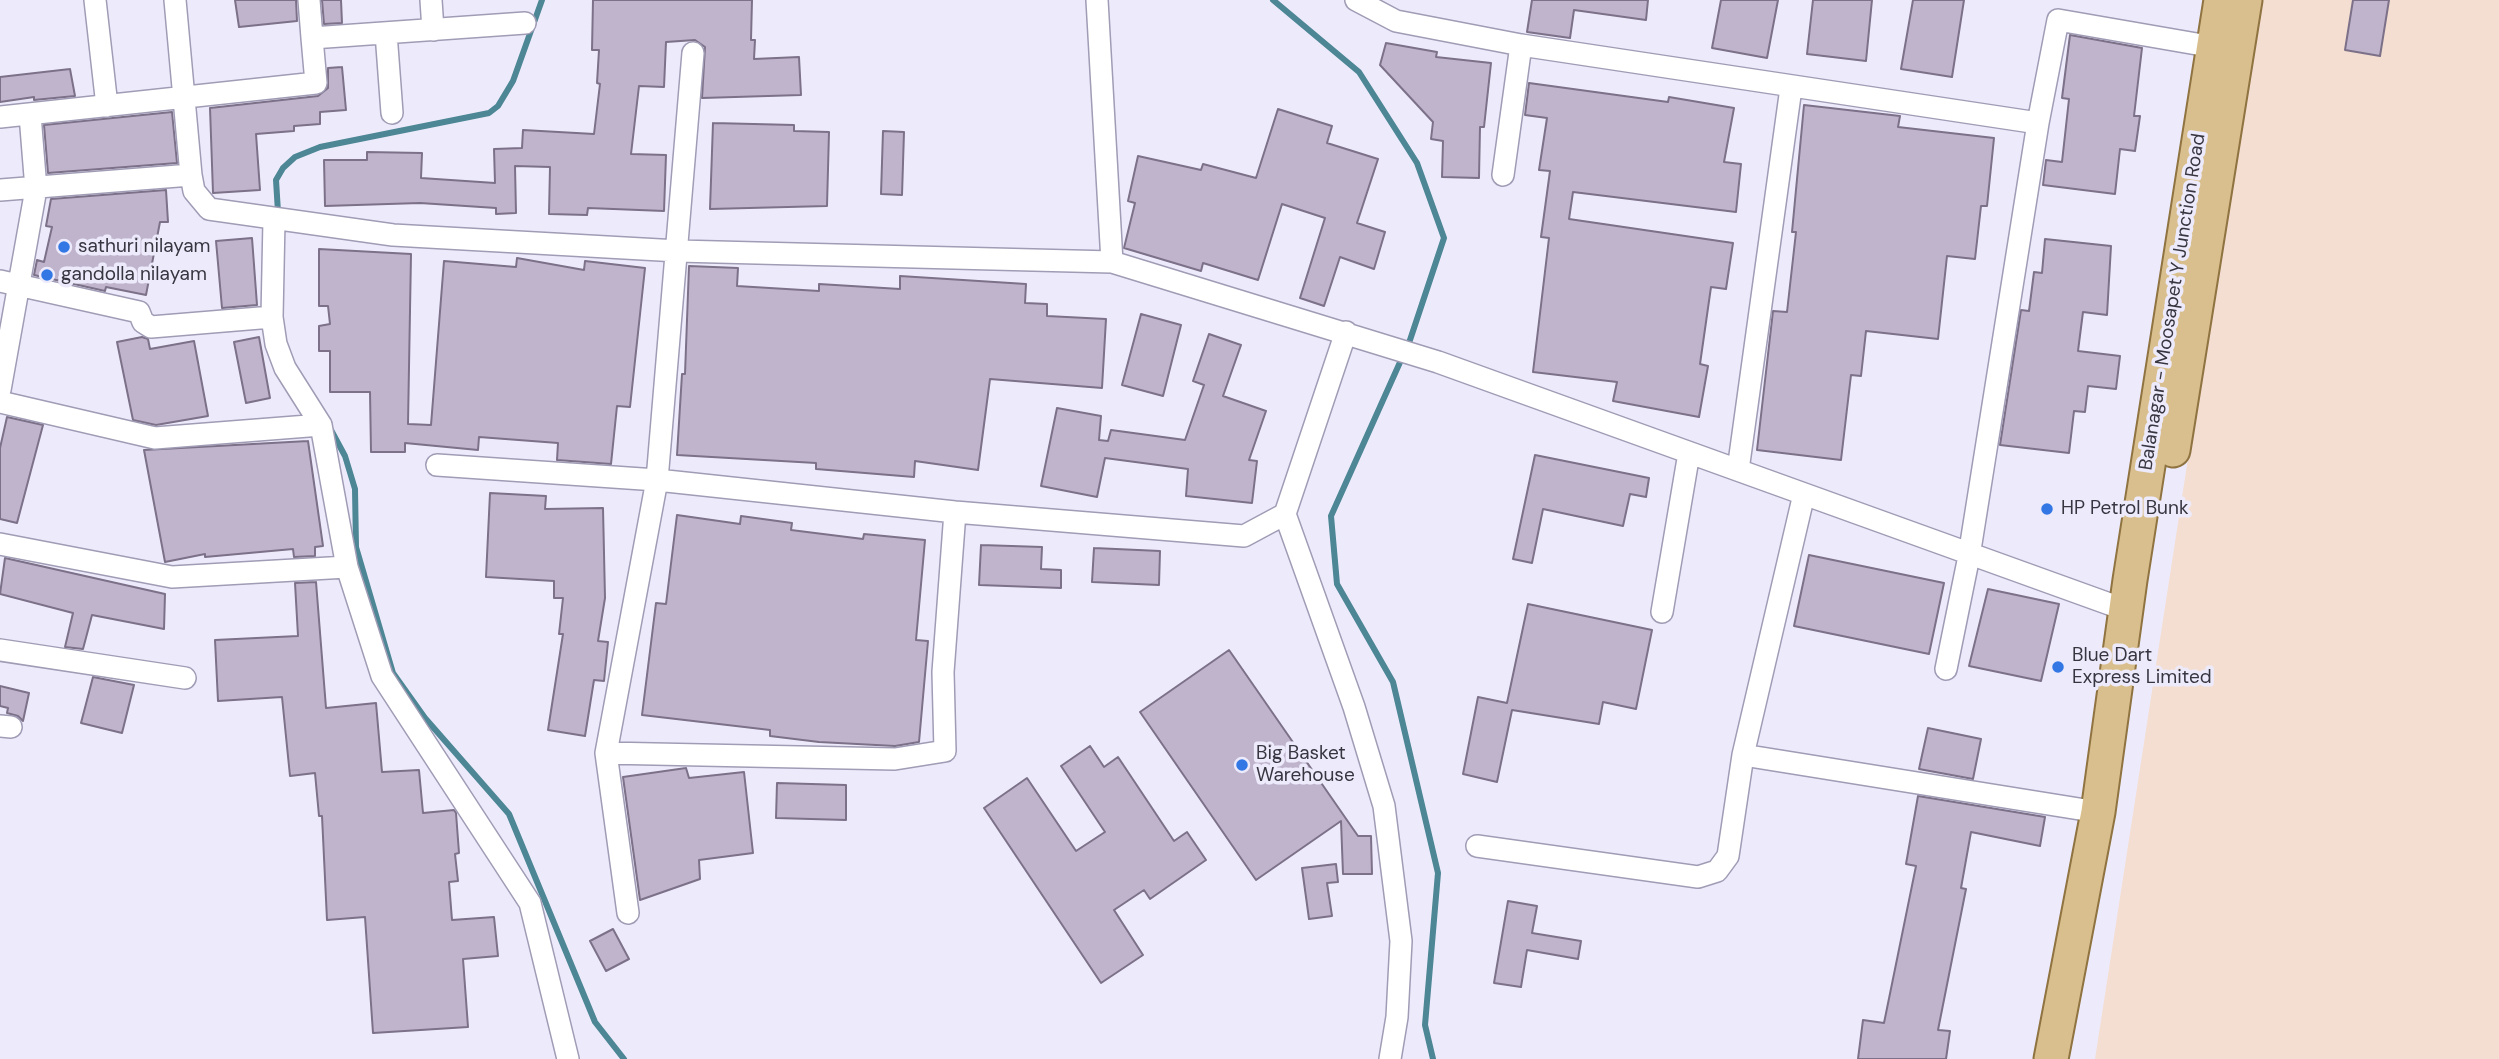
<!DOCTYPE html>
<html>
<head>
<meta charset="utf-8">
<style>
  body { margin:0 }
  canvas { display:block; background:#edebfb }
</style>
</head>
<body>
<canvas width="2499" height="1059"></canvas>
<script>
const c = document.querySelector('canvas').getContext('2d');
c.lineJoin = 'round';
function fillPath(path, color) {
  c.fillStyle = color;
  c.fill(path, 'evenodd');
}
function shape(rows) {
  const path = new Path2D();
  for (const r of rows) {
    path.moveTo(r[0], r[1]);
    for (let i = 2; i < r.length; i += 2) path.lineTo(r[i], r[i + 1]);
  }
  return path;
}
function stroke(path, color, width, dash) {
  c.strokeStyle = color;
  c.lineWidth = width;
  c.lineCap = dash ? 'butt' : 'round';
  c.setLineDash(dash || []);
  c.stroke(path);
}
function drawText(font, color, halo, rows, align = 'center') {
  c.font = font + ' "DM Sans",sans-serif';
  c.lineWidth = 7;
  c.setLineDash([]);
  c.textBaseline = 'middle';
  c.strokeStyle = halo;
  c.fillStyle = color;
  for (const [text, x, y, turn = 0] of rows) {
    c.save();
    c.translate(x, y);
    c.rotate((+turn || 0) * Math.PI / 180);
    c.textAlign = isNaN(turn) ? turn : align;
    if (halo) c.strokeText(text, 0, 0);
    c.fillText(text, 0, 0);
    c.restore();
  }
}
fillPath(shape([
  [2259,0,2499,0,2499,1059,2095,1059]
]), '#f4ded1');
stroke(shape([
  [1273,0,1359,72,1417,163,1444,238,1410,340,1331,516,1337,584,1393,682,1438,873,1425,1025,1433,1059],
  [278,212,276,180,283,168,295,157,320,147,489,113,498,106,513,81,542,0],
  [331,430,345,456,355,489,356,547,393,673,425,718,509,814,595,1022,624,1059]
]), '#4d8694', 6);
const building = shape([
  [235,0,296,0,297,21,239,27,235,0],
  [322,0,341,0,342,23,324,24,322,0],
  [593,0,752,0,751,40,755,40,754,59,799,57,801,95,702,98,705,47,695,40,666,42,664,87,639,86,631,154,666,155,664,211,588,208,587,215,549,214,550,167,515,166,516,213,496,214,496,208,420,203,325,206,324,160,367,160,367,152,422,153,421,178,495,183,494,149,522,148,523,130,594,134,600,84,597,83,599,50,592,50,593,0],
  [1532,0,1648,0,1646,20,1574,10,1570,38,1527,32,1532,0],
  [1721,0,1778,0,1767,58,1712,48,1721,0],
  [1813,0,1872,0,1866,61,1807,54,1813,0],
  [1913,0,1964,0,1952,77,1901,69,1913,0],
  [2353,0,2389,0,2380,56,2345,50,2353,0],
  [2070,35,2142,48,2134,116,2140,116,2135,151,2120,149,2115,194,2043,185,2046,160,2062,162,2069,99,2062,98,2070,35],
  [1386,43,1437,52,1436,57,1491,63,1484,127,1480,127,1479,178,1442,177,1443,141,1431,139,1433,122,1380,65,1386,43],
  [342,67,346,110,320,112,320,124,294,126,294,131,256,134,260,190,213,193,210,108,318,96,328,88,328,68,342,67],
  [70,69,75,96,34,100,34,97,0,102,0,77,70,69],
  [1529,83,1668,102,1669,97,1734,108,1724,162,1741,164,1736,212,1573,192,1569,219,1733,243,1726,289,1711,287,1700,364,1708,366,1699,417,1613,401,1617,382,1533,372,1549,238,1541,237,1550,171,1539,170,1547,118,1525,115,1529,83],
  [1804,105,1900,116,1898,127,1994,138,1987,206,1981,206,1975,259,1947,256,1938,339,1866,331,1861,376,1851,375,1841,460,1757,450,1773,311,1787,312,1796,232,1792,232,1804,105],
  [1278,109,1332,126,1327,143,1378,159,1357,223,1385,232,1374,269,1340,257,1324,306,1300,298,1325,218,1282,204,1258,280,1203,263,1201,271,1124,248,1135,203,1128,201,1138,156,1201,170,1203,164,1256,178,1278,109],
  [172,112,177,163,48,173,44,125,172,112],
  [713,123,794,125,794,131,829,132,827,206,710,209,713,123],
  [883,131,904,132,902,195,881,194,883,131],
  [166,190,168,222,160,222,146,295,106,287,105,291,34,275,37,260,44,262,52,227,46,226,51,199,166,190],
  [252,238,257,305,222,308,216,241,252,238],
  [2045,239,2111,246,2107,315,2083,312,2078,351,2120,356,2116,389,2088,386,2085,412,2074,411,2069,453,2000,445,2021,310,2029,311,2034,272,2042,273,2045,239],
  [319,249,411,254,408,424,431,425,444,261,516,267,517,258,584,270,585,261,645,268,630,407,617,406,611,464,557,460,558,443,479,437,478,450,405,443,405,452,371,452,370,392,330,392,330,351,319,351,319,326,330,324,328,306,319,306,319,249],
  [689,266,738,268,737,286,819,291,819,284,900,289,900,276,1026,284,1025,303,1047,304,1047,316,1106,319,1102,388,990,379,978,470,915,461,914,477,816,469,816,463,677,455,682,374,685,374,689,266],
  [1141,314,1181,325,1163,396,1122,385,1141,314],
  [1209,334,1241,345,1223,396,1266,411,1249,460,1257,461,1252,503,1186,496,1188,469,1105,458,1097,497,1041,486,1057,408,1101,416,1099,440,1108,441,1111,430,1185,440,1204,385,1193,381,1209,334],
  [142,337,148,339,150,349,194,341,208,416,156,425,133,420,117,342,142,337],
  [259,337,270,398,246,403,234,342,259,337],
  [7,417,43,425,17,523,0,519,0,448,7,417],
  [308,441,323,546,315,547,315,556,294,557,293,549,205,557,205,554,165,562,144,450,308,441],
  [1535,455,1649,478,1646,497,1630,494,1623,526,1543,509,1532,563,1513,559,1535,455],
  [490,493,546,496,545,509,603,508,605,598,598,641,608,642,604,681,594,680,585,736,548,730,563,634,559,634,563,598,554,598,554,581,486,577,490,493],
  [677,515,740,524,741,516,792,523,791,530,863,539,864,534,925,540,916,640,928,641,919,742,895,746,819,742,770,736,770,730,642,715,656,603,666,604,677,515],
  [981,545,1042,547,1041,569,1061,570,1061,588,979,585,981,545],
  [1094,548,1160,551,1159,585,1092,582,1094,548],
  [1809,555,1944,583,1929,654,1794,626,1809,555],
  [5,558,165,594,164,629,92,615,83,649,65,647,73,613,0,594,5,558],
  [316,582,326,708,376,703,382,772,419,770,423,813,454,810,456,813,459,853,455,854,458,881,449,882,452,920,494,917,498,956,463,959,468,1027,373,1033,365,917,327,920,322,816,319,816,315,773,290,776,282,697,218,701,215,640,298,636,295,583,316,582],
  [1988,589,2059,604,2041,681,1969,666,1988,589],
  [1528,604,1652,630,1636,709,1603,702,1599,724,1512,710,1497,782,1463,774,1478,697,1507,703,1528,604],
  [1229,650,1358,836,1371,836,1372,874,1343,874,1341,821,1256,880,1140,712,1229,650],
  [93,677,134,685,122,733,81,723,93,677],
  [0,686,29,693,23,721,18,716,7,713,8,708,0,706,0,686],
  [1928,728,1981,739,1973,779,1919,769,1928,728],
  [1090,746,1104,767,1118,757,1174,841,1187,832,1206,860,1150,899,1144,890,1114,910,1143,955,1101,983,984,808,1027,778,1076,851,1105,832,1061,766,1090,746],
  [686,768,689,778,744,772,753,853,699,860,700,879,640,900,623,777,686,768],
  [777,783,846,785,846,820,776,818,777,783],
  [1918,796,2045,817,2040,846,1971,832,1961,888,1966,889,1938,1030,1950,1031,1946,1059,1858,1059,1863,1020,1884,1023,1916,866,1906,864,1918,796],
  [1336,864,1338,882,1327,883,1332,916,1309,919,1302,868,1336,864],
  [1508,901,1537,906,1532,933,1581,941,1578,959,1527,950,1521,987,1494,983,1508,901],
  [613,929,629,959,606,971,590,941,613,929]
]);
fillPath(building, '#bfb4cc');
stroke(building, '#7c7188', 2);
const street = shape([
  [95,0,107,106],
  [175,0,191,175,194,191,209,209,393,235,678,251,1112,262,1438,362,2126,610],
  [309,0,312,38],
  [431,0,433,30],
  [1097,0,1112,262],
  [1356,0,1396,21,1521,45,2038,123],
  [386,33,392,113],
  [0,117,316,83,312,38,525,23],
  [1503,175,1521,45],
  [0,190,191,175],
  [274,220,272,317,276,344,285,368,321,425],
  [0,281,139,312,143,322,151,327,272,317],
  [1346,332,1285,514,1354,707,1384,806,1401,941,1397,1017,1390,1059],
  [0,390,36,189,30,115],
  [0,402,155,438,321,425,347,567,382,676,530,903,568,1059],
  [437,465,657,480,955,512,1244,536,1285,514],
  [1738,470,1791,88],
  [0,544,172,577,347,567],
  [1662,612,1689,453],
  [0,650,185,678],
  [1946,669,1969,556,2038,123,2058,20,2214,47],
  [0,726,11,727],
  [606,753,895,759,945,751,943,672,955,512],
  [1743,755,2098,812],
  [1477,846,1698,877,1717,871,1728,856,1743,755,1804,494],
  [628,913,606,753,657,480,693,53]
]);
const primary = shape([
  [2173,450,2245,0],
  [2051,1059,2098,812,2130,580,2221,0]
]);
stroke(street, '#a09cb5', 24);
stroke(primary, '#8f7341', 37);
stroke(street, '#fff', 21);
stroke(primary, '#d9bf8d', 33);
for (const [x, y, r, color] of [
  [64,247,7,"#3277e4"],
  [47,275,7,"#3277e4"],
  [2047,509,7,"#3277e4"],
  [2058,667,7,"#3277e4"],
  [1242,765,7,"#3277e4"]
]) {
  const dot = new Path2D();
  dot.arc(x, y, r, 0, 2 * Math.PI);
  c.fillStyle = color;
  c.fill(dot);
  stroke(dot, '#edebfb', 2.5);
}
drawText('19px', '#373540', '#edebfb', [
  ["sathuri nilayam",78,247],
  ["gandolla nilayam",61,275],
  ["HP Petrol Bunk",2061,509],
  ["Blue Dart",2072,656],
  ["Express Limited",2072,678],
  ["Big Basket",1256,754],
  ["Warehouse",1256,776]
], 'left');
drawText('19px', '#373540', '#edebfb', [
  ["Balanagar - Moosapet Y Junction Road",2173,302,-81]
]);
</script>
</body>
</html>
